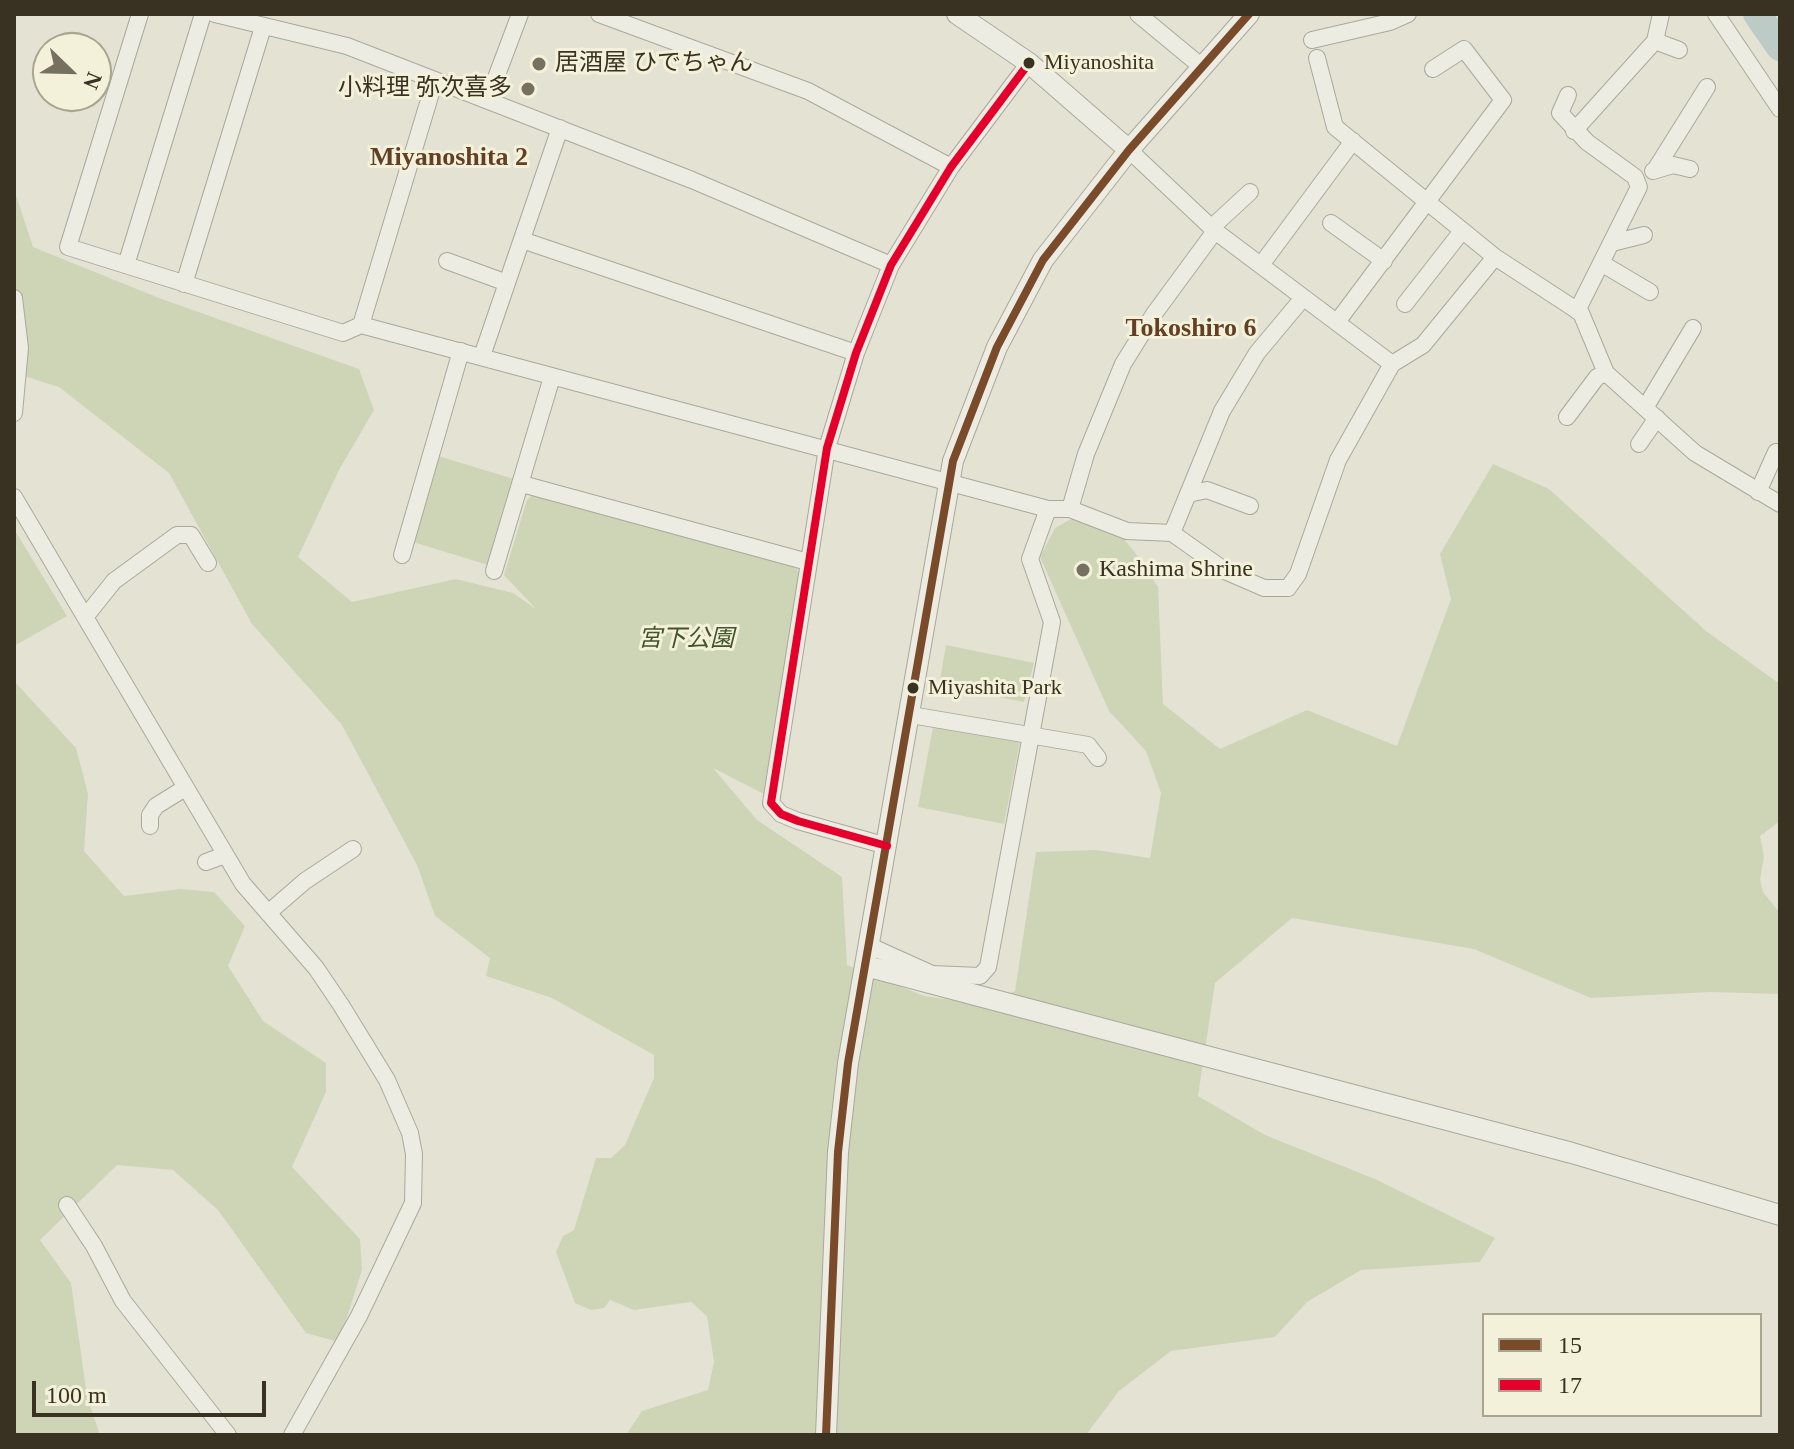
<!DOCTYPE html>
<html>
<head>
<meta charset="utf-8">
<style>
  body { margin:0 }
  #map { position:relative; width:1794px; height:1449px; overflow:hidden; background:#e4e3d3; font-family:"Times New Roman",serif }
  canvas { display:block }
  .frame { position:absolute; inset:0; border:16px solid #393222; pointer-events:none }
  .legend { position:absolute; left:1482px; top:1313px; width:280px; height:104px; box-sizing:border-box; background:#f4f1da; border:2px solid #a9a590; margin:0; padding:10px 14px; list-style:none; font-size:24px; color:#393222 }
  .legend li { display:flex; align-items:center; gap:16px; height:40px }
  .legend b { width:40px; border:2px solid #a9a590 }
  .north { position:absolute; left:32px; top:32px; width:80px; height:80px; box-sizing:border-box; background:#f4f1da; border:2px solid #a9a590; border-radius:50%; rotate:113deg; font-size:22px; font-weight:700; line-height:32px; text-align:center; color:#393222 }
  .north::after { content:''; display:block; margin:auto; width:28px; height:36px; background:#757060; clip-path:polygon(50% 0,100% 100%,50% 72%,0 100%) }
  .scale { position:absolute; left:32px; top:1381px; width:234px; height:36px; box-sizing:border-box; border:4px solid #393222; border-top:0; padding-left:10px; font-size:24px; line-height:28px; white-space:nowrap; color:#393222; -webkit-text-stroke:6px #f4f1da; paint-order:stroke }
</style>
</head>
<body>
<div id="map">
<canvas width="1794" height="1449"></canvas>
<div class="frame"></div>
<ul class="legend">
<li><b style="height:10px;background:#7a4b2a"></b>15</li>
<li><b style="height:10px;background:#e4002b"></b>17</li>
</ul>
<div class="north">N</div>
<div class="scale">100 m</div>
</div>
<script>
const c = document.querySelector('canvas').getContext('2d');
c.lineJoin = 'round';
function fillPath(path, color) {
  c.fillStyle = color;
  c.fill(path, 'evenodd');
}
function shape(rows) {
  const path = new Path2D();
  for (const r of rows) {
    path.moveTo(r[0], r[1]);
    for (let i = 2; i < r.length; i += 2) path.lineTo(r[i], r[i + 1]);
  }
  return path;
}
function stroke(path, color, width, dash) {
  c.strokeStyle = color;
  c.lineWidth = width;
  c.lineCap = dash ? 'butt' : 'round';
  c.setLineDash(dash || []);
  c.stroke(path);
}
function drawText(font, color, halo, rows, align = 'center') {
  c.font = font + ' "Times New Roman","Noto Sans JP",serif';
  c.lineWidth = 6;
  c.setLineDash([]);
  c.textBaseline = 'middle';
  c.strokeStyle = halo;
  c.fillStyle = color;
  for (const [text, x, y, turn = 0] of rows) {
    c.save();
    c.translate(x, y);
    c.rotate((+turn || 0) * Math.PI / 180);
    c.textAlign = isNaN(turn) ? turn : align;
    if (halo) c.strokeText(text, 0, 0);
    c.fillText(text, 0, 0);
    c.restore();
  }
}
fillPath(shape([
  [14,189,33,247,159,298,359,369,374,410,339,470,298,557,352,602,456,579,513,593,536,609,504,575,527,500,535,493,797,568,799,576,764,794,713,768,757,820,842,877,847,965,924,996,987,1005,1015,991,1036,852,1096,850,1150,858,1161,793,1146,751,1109,711,1040,557,1055,528,1073,518,1121,536,1133,550,1158,587,1163,704,1220,749,1307,710,1397,746,1451,599,1440,554,1493,464,1549,489,1706,631,1780,684,1780,821,1760,836,1764,856,1760,880,1763,892,1780,913,1780,994,1711,992,1591,998,1474,949,1292,918,1215,983,1198,1096,1265,1135,1375,1179,1495,1238,1480,1262,1361,1270,1307,1302,1275,1337,1171,1351,1119,1391,1086,1435,626,1435,642,1411,708,1390,714,1362,707,1316,691,1302,634,1310,610,1300,604,1308,591,1310,575,1303,556,1252,563,1236,574,1230,596,1158,611,1158,625,1145,654,1078,654,1055,552,998,486,976,490,958,435,916,417,865,342,725,252,624,169,473,59,387,14,373],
  [438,456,514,479,488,565,413,542],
  [14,529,67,616,14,646],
  [946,645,1034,663,1024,702,939,685],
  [14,681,76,748,88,794,84,851,124,896,180,889,214,892,245,926,228,966,263,1021,326,1063,326,1092,292,1167,360,1239,362,1270,339,1342,306,1333,218,1210,173,1170,117,1165,40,1240,71,1283,87,1396,100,1435,14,1435],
  [933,727,1020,741,1004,824,918,807]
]), '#ced5b6');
stroke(shape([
  [1757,14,1780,47]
]), '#bccbc5', 28);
const minor = shape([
  [140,14,68,247,343,333,361,325,1048,509,1070,509,1127,531,1172,533,1227,572,1264,588,1288,588,1298,574,1338,460,1392,364,1423,345,1495,257],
  [215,14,347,46,692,180,891,265],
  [599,14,808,91,951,167],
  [1138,14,1202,67],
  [1716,14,1780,109],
  [1312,40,1390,22,1408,14],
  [1655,41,1679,50],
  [1317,58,1335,127,1495,257,1581,313,1606,373,1695,453,1780,504],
  [1568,95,1560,113,1587,142,1635,177,1639,187,1577,311],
  [488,99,520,14],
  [1574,131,1655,41,1661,14],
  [1129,150,1215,231,1392,364],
  [1655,170,1707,87],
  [1653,171,1673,165,1690,169],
  [1331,223,1384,261],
  [1211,228,1250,192],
  [522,240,856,353],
  [1612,243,1644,235],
  [447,261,507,283],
  [1601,263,1650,292],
  [126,265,203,14],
  [1261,265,1353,141],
  [184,284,263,27],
  [14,298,20,348,14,413],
  [1405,304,1462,231],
  [1337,322,1503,100,1464,49,1433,69],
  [361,325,435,80],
  [482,356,560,128],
  [1645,408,1693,328],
  [1567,417,1597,377,1606,373],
  [1639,444,1657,418],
  [522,484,808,562],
  [1758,492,1776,452],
  [1188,494,1207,490,1250,506],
  [14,497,243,884,316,968,341,1005,387,1080,410,1133,414,1154,413,1203,359,1316,292,1435],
  [1070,509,1086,454,1123,364,1154,314,1215,231],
  [1172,533,1222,411,1257,353,1303,298],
  [402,555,461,351],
  [494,571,552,377],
  [86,616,114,581,177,535,191,535,208,563],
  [911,715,1088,745,1098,758],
  [150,826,150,815,156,806,185,788],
  [887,846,798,821,781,814,771,803,827,448,856,353,891,265,951,167,1029,63],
  [206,862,225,855],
  [268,913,305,881,353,849],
  [870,946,932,974,980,976,988,967,1052,622,1030,559,1048,509],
  [67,1205,94,1246,123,1301,228,1435]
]);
const tertiary = shape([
  [957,14,1029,63,1129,150],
  [866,966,1572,1153,1780,1215],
  [826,1435,838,1152,848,1063,953,461,997,347,1043,260,1129,150,1249,14]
]);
stroke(minor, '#aaa89b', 18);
stroke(tertiary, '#aaa89b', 22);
stroke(minor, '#edece3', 16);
stroke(tertiary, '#edece3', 20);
stroke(shape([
  [826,1435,838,1152,848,1063,953,461,997,347,1043,260,1129,150,1249,14]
]), '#7a4b2a', 8);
stroke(shape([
  [887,846,798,821,781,814,771,803,827,448,856,353,891,265,951,167,1029,63]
]), '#e4002b', 8);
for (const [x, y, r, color] of [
  [1029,63,7,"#393222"],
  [539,64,8,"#757060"],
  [528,89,8,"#757060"],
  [1083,570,8,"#757060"],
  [913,688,7,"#393222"]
]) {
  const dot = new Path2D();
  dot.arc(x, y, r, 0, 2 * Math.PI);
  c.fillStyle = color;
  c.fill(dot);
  stroke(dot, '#f4f1da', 3);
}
drawText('22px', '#393222', '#f4f1da', [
  ["Miyanoshita",1044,63],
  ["Miyashita Park",928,688]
], 'left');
drawText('24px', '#393222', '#f4f1da', [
  ["居酒屋 ひでちゃん",555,64],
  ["小料理 弥次喜多",512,89,"right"],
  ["Kashima Shrine",1099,570]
], 'left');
drawText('italic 24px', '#41542b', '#f4f1da', [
  ["宮下公園",686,640]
]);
drawText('bold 26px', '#623f25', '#f4f1da', [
  ["Miyanoshita 2",449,158],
  ["Tokoshiro 6",1191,329]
]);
</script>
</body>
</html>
